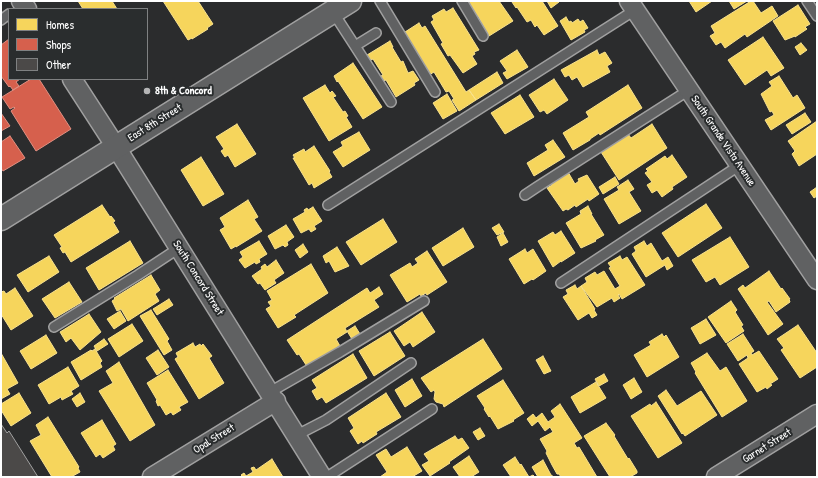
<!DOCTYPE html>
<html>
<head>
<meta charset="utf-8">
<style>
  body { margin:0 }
  #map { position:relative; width:818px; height:478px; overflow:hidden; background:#2b2c2d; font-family:"Patrick Hand",sans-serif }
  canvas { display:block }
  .frame { position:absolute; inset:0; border:2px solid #fff; pointer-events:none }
  .legend { position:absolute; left:8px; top:8px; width:140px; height:72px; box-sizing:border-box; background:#2a2d2e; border:1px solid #7f8182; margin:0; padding:5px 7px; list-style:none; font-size:12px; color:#fff }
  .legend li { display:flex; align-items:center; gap:8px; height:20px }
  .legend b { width:20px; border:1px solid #7f8182 }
</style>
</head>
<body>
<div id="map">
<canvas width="818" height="478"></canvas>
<div class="frame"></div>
<ul class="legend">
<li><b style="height:11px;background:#f6d55c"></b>Homes</li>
<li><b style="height:11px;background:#d6604d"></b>Shops</li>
<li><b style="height:11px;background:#4b4948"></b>Other</li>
</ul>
</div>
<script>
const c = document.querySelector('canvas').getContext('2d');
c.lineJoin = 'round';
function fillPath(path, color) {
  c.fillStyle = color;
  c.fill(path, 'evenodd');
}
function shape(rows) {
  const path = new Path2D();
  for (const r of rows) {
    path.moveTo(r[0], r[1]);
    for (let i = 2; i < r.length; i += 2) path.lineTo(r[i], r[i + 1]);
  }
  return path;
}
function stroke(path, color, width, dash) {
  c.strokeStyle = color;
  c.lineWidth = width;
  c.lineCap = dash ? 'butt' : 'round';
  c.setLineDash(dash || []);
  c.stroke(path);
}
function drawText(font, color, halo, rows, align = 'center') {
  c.font = font + ' "Patrick Hand",sans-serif';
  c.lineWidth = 4;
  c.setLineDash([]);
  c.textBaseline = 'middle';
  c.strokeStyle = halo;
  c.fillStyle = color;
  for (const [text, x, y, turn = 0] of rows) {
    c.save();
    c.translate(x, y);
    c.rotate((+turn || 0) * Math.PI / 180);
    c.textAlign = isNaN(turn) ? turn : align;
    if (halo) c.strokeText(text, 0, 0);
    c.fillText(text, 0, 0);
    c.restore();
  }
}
const homes = shape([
  [78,1,112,1,117,9,83,9,78,1],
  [163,1,198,1,213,24,207,28,208,29,192,39,192,38,188,40,163,1],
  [468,1,499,1,513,21,489,36,478,16,475,18,473,14,475,12,468,1],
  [513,1,542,1,558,26,544,35,537,25,535,27,531,20,527,22,517,7,516,8,512,2,513,1],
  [547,1,558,1,559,2,551,8,547,1],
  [689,1,712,1,696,12,689,1],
  [729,1,747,1,734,9,729,1],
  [751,1,753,1,761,13,772,6,778,16,747,37,745,34,725,48,721,42,716,45,710,36,715,33,711,26,751,1],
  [798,5,810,24,805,27,807,29,795,37,795,36,785,40,773,21,798,5],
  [453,8,479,50,474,52,475,54,472,56,477,64,463,73,450,55,448,56,441,44,443,43,431,22,434,20,432,16,444,9,446,12,453,8],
  [566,17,569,22,571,21,572,23,578,19,580,22,583,20,588,28,584,30,585,32,571,40,560,21,566,17],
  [419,23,422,28,425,26,466,92,469,90,476,100,459,111,452,100,454,99,449,91,446,92,434,72,429,75,405,39,408,37,405,32,419,23],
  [763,37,784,68,771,76,767,70,745,85,728,60,763,37],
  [390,41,393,47,392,47,401,62,403,61,408,73,413,71,419,80,414,83,415,85,396,97,386,80,383,81,381,76,383,75,373,59,371,60,367,55,390,41],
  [801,43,807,50,800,55,795,47,801,43],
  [517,50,528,67,507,79,503,73,507,71,500,61,517,50],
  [597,50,599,55,605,52,612,63,607,66,610,72,583,87,577,77,572,80,569,75,565,77,561,70,597,50],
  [353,63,382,107,363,119,338,81,337,82,334,76,353,63],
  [497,72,503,83,476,100,469,90,497,72],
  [779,76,793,98,797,95,805,108,771,130,765,120,774,115,772,111,770,112,761,94,772,86,769,82,779,76],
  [554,79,568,100,547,114,544,110,540,112,529,95,554,79],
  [325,85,330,93,332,91,336,96,333,97,343,112,345,111,348,116,346,117,352,127,329,141,303,98,325,85],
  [628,85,642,108,600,135,599,133,590,139,590,140,573,150,563,133,589,117,586,112,628,85],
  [447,94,457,111,443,119,433,103,447,94],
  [520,95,534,117,505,134,491,113,520,95],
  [805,113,811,122,792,134,786,125,805,113],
  [817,121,817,154,799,166,792,154,795,151,788,141,817,121],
  [237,124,256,154,235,167,228,155,225,157,221,151,224,149,216,137,237,124],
  [652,124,667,148,619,180,601,152,628,134,631,138,652,124],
  [359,132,370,150,343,167,333,152,343,146,341,142,359,132],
  [553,140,565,157,534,176,527,163,548,150,545,145,553,140],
  [314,146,330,171,329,172,332,177,314,188,312,183,309,185,293,158,295,158,293,155,304,149,305,152,314,146],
  [672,155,687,177,672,187,673,189,662,197,657,190,652,193,647,185,652,182,645,173,648,171,646,169,665,156,667,159,672,155],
  [201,157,224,194,203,206,181,170,201,157],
  [568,172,575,184,579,181,578,179,587,175,599,194,589,201,588,199,576,207,575,205,568,210,566,209,563,211,547,188,552,185,551,183,568,172],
  [615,177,619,184,603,194,599,187,615,177],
  [628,180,634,189,629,192,641,211,619,224,604,199,619,190,617,187,628,180],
  [817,187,817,196,814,198,810,192,817,187],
  [248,200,258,217,254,219,262,231,236,247,236,246,231,249,220,230,225,227,220,218,248,200],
  [706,204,722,228,678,257,662,233,706,204],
  [102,205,110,217,111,216,115,221,113,222,119,232,71,262,65,252,63,253,60,248,62,247,54,235,102,205],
  [588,206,592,214,591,214,604,235,595,240,596,241,581,248,566,223,581,214,580,211,588,206],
  [313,207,322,221,314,226,316,229,311,232,309,229,301,233,293,219,305,212,304,210,307,208,308,210,313,207],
  [383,219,397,242,361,265,346,242,383,219],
  [499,224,504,232,497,235,492,228,499,224],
  [286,225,294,237,287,242,288,245,285,247,283,245,275,249,268,236,286,225],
  [463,228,474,247,443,266,432,248,463,228],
  [561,231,575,253,561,262,561,261,553,267,538,241,553,232,555,235,561,231],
  [503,233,508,242,501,246,497,237,503,233],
  [730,237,749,267,720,285,715,277,706,282,692,260,730,237],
  [130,241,143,263,99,290,86,268,130,241],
  [259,241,267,254,259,259,260,262,256,264,255,262,245,268,239,260,243,257,240,252,259,241],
  [644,241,647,246,651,243,662,261,668,257,673,266,667,270,665,265,646,277,632,254,636,251,634,247,644,241],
  [303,244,308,252,300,258,295,250,303,244],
  [337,247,349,266,335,272,329,261,326,263,323,256,337,247],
  [525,249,527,253,533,249,546,271,533,280,532,279,524,284,509,259,525,249],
  [427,251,447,282,427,295,426,293,421,296,420,294,407,302,390,275,410,263,412,267,418,263,415,259,427,251],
  [49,256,59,272,28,292,17,275,49,256],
  [620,256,622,260,627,257,645,285,622,299,619,294,618,295,620,298,614,302,612,298,597,307,581,286,587,282,585,278,595,272,597,275,604,271,615,289,620,286,609,268,611,267,608,263,620,256],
  [276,260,284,273,274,280,276,283,265,290,260,283,258,284,252,276,262,269,261,267,265,264,267,267,276,260],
  [311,264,328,293,294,315,296,317,278,328,266,309,271,306,268,302,272,300,267,291,311,264],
  [769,271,781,289,782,288,790,299,789,299,790,302,776,312,769,301,767,302,783,324,768,335,738,289,743,285,745,288,769,271],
  [151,275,160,290,155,294,159,301,128,321,121,309,117,311,112,301,115,299,114,298,151,275],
  [69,282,82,302,55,318,42,299,69,282],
  [575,285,577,289,581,286,595,309,594,310,597,315,592,318,589,313,578,320,563,297,568,294,566,290,575,285],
  [379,287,383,294,374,300,379,307,345,328,347,332,336,339,340,346,339,347,340,348,308,368,299,354,297,355,287,340,367,288,370,293,379,287],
  [15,288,33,316,11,330,1,314,1,292,4,291,6,294,15,288],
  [169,299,173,305,157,315,153,309,169,299],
  [731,301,737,310,735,312,743,325,741,326,744,331,726,343,708,317,731,301],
  [151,310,169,339,167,341,172,350,164,355,140,316,151,310],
  [120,311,126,321,114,329,107,319,120,311],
  [422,312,435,332,413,347,410,342,404,346,394,331,422,312],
  [89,314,101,332,80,350,71,338,66,342,60,332,89,314],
  [706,319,716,335,700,344,691,328,706,319],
  [132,324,143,341,119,357,108,339,132,324],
  [798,325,817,353,817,367,800,378,781,350,784,348,777,339,798,325],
  [355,326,360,334,352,339,347,331,355,326],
  [390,332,405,356,374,376,359,351,390,332],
  [662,334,664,337,666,335,679,357,647,377,634,355,651,345,649,342,662,334],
  [743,334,754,351,751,353,752,355,759,351,778,379,770,384,772,385,767,389,766,387,757,392,739,364,748,358,747,355,738,361,727,344,743,334],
  [46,335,57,353,31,369,20,351,46,335],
  [104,339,108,344,97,351,94,346,104,339],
  [483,339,502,369,444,407,443,404,436,402,434,399,435,392,434,390,431,392,421,378,483,339],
  [193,343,195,347,200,344,201,346,203,344,212,356,209,358,224,383,199,399,175,359,178,357,176,353,193,343],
  [95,349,102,361,100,363,102,367,81,380,71,362,91,350,92,351,95,349],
  [158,350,169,367,157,375,146,358,158,350],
  [1,353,18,383,7,389,10,394,1,399,1,353],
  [707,353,720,371,726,367,747,401,722,417,695,373,696,372,691,363,707,353],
  [353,354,367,378,326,403,322,397,317,400,312,391,317,388,312,380,353,354],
  [543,356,551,371,544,374,536,360,543,356],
  [119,362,155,425,130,441,99,391,113,383,106,371,119,362],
  [68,367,79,386,71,391,73,394,62,400,61,397,49,404,38,385,68,367],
  [168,370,188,402,179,407,181,410,173,415,171,412,166,415,160,405,158,406,156,401,157,400,147,383,168,370],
  [604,374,608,381,599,386,595,379,604,374],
  [634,378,642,392,631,399,623,385,634,378],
  [412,379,422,396,405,407,395,390,412,379],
  [503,380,524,413,513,420,514,421,498,429,490,416,489,417,484,409,485,408,477,396,503,380],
  [596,382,606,398,580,413,571,397,596,382],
  [666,390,677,406,701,391,717,415,685,436,683,433,682,434,658,396,666,390],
  [19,393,31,413,11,426,1,410,1,404,19,393],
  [80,393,85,402,77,407,72,399,80,393],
  [386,393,401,417,376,432,377,434,363,443,362,441,358,444,350,431,354,428,348,418,386,393],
  [656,402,682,443,658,458,631,416,650,404,651,406,656,402],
  [560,404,582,438,574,443,577,448,579,447,597,477,561,477,559,474,557,474,552,465,546,453,547,451,540,439,553,432,550,427,545,431,538,421,532,426,527,419,533,414,536,418,542,413,548,422,555,417,551,411,560,404],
  [48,417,79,467,78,468,80,472,71,477,52,477,30,441,41,435,36,425,48,417],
  [102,420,116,444,113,446,115,450,103,458,100,454,96,457,81,433,102,420],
  [606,423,615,435,614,436,628,459,629,458,637,471,637,473,630,477,610,477,584,436,606,423],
  [480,428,485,436,478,440,473,432,480,428],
  [455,436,458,440,462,438,469,448,449,462,450,463,430,476,422,465,429,461,424,454,455,436],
  [407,447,422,471,412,477,380,477,387,472,376,455,386,449,391,457,407,447],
  [469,456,479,472,471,477,460,477,453,467,469,456],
  [515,457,520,465,521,464,529,477,533,475,535,477,511,477,503,465,515,457],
  [272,459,283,477,243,477,241,475,244,473,246,476,253,472,251,468,254,467,256,470,272,459],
  [543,460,551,475,554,477,538,477,532,467,543,460]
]);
fillPath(homes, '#f6d55c');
stroke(homes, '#f9e28d', 1);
const shops = shape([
  [9,39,9,79,20,79,16,82,19,86,13,90,10,86,9,87,1,76,1,45,9,39],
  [31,79,39,79,71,129,36,151,11,111,15,108,14,107,10,109,2,97,31,79],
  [1,113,10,126,1,131,1,113],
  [10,136,25,158,3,171,1,168,1,142,10,136]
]);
fillPath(shops, '#d6604d');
stroke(shops, '#e29082', 1);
const building = shape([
  [1,424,7,433,9,431,38,477,1,477,1,424]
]);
fillPath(building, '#4b4948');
stroke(building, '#a0a0a0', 1);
const service = shape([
  [380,1,435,92],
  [462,1,483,36],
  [807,1,817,16],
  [333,12,355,46,376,33],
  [1,20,9,14],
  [355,46,391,102],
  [525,195,537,187,689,90],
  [328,205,635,10],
  [561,283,740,165],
  [54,327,138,275,179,248],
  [270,392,340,352,424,301],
  [297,435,326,420,411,363],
  [327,477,432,409]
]);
const minor = shape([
  [21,1,27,9],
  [629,1,817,280],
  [72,79,116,147,322,477],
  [152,477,276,401],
  [716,477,817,414]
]);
const secondary = shape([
  [1,219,350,1]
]);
stroke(service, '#a0a0a0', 12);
stroke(minor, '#a0a0a0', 21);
stroke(secondary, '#a0a0a0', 25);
stroke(service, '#606162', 9);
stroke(minor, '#606162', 18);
stroke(secondary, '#606162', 22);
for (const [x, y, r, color] of [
  [147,91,4,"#b5b5b6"]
]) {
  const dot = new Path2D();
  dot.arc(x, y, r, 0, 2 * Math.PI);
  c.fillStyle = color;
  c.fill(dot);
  stroke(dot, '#2a2d2e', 1.5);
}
drawText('bold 11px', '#fff', '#2a2d2e', [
  ["8th & Concord",155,91]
], 'left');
drawText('11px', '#fff', '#2a2d2e', [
  ["East 8th Street",155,123,-32],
  ["South Grande Vista Avenue",723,141,56],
  ["South Concord Street",198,278,58],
  ["Opal Street",214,439,-32],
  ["Garnet Street",767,446,-32]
]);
</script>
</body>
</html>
